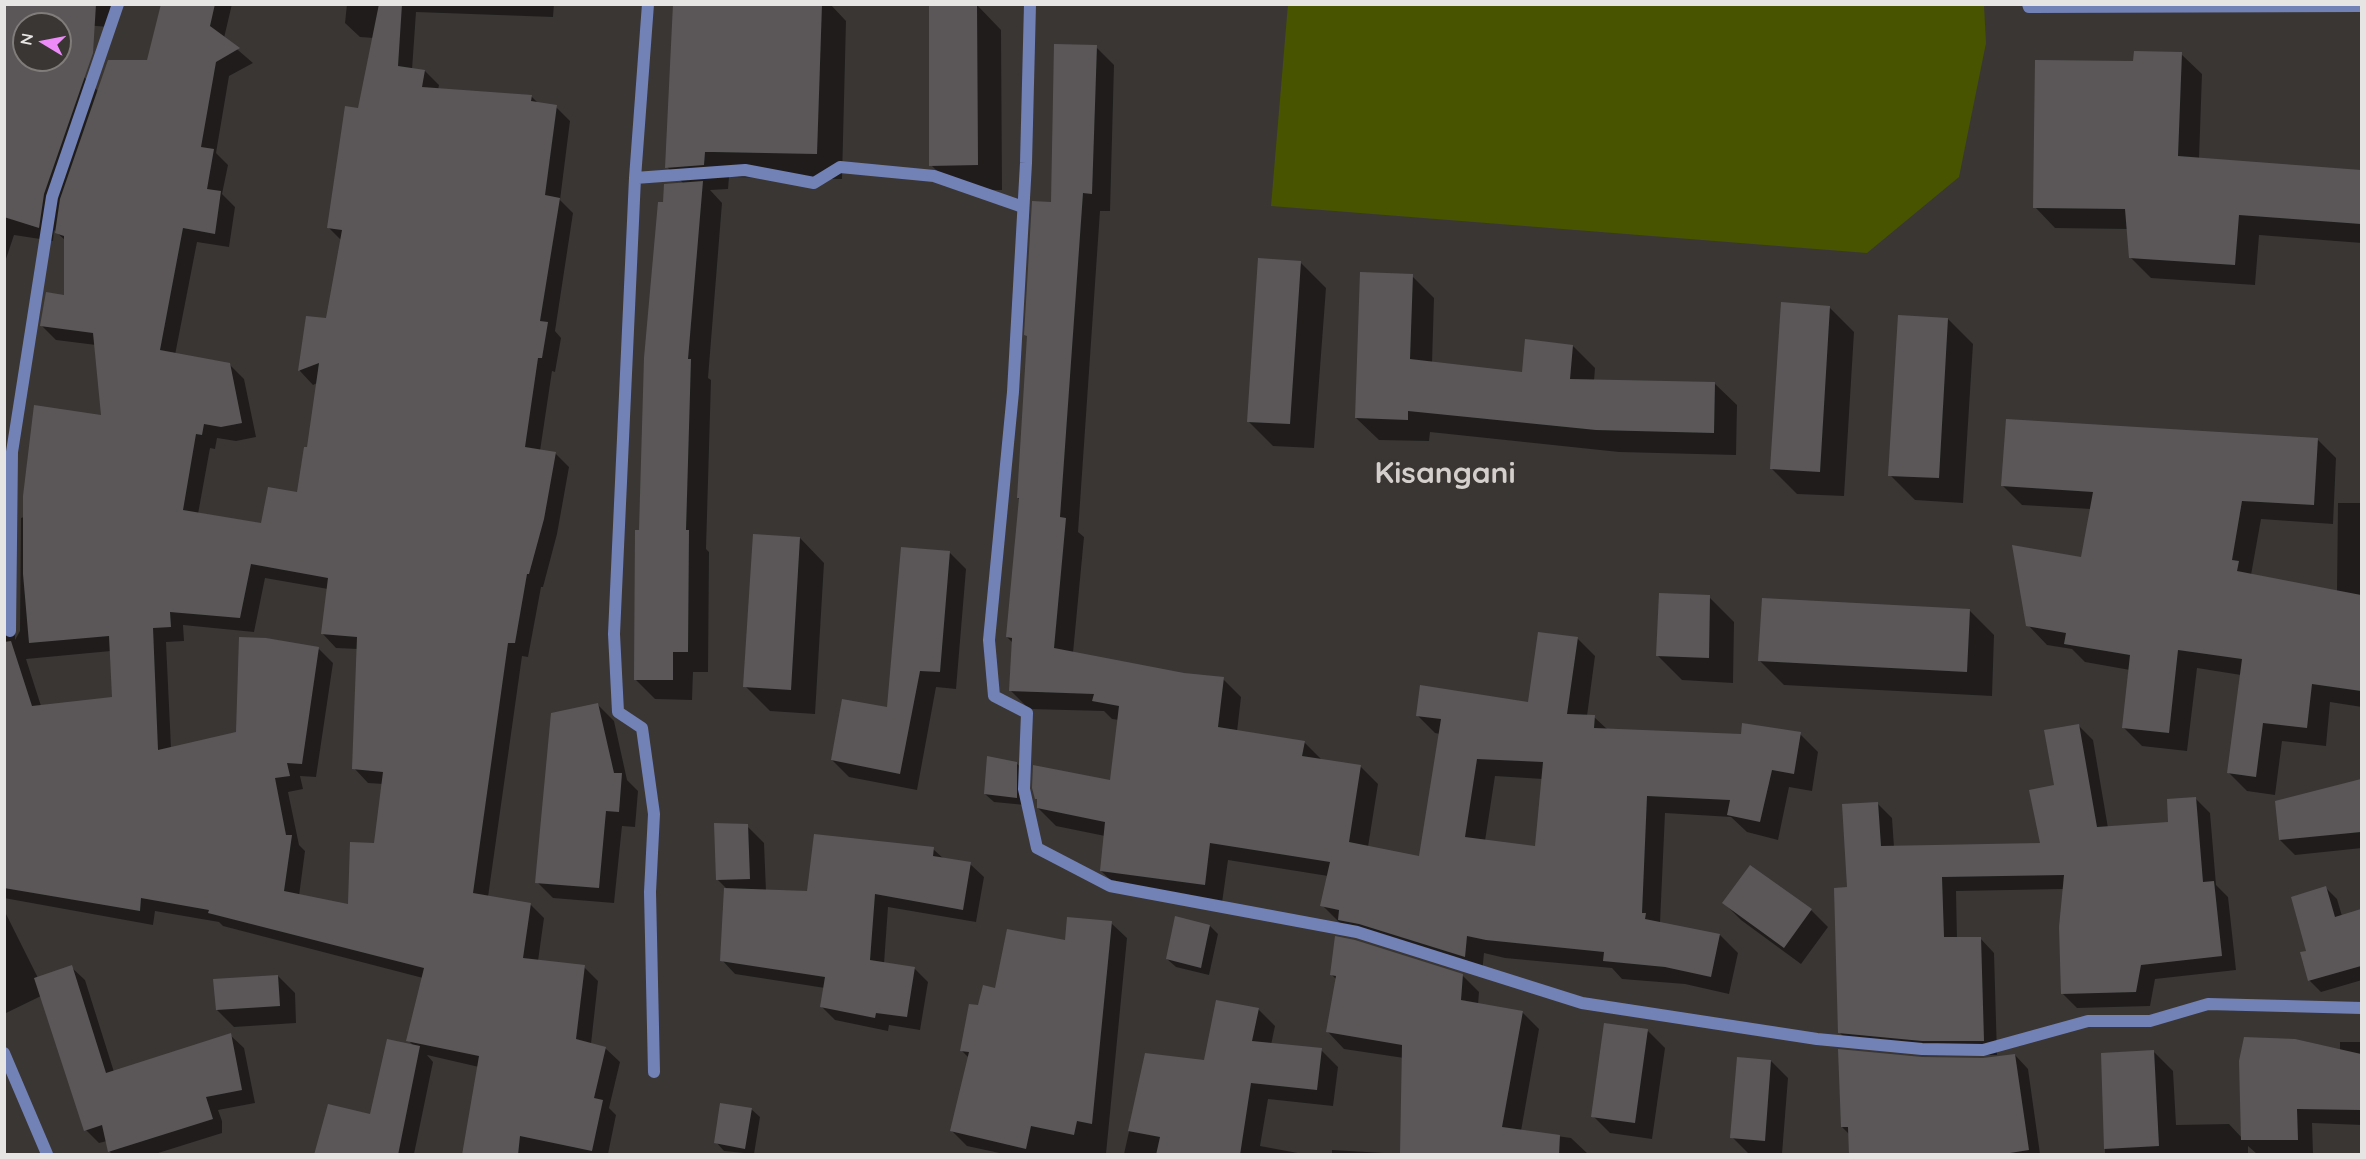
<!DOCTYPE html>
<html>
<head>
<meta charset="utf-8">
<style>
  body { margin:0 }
  #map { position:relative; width:2366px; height:1159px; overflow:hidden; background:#3a3634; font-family:Quicksand,sans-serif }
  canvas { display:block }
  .frame { position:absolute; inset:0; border:6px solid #e7e5e4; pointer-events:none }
  .north { position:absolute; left:12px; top:12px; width:60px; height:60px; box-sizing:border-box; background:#3a3634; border:2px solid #7f7c7a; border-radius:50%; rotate:280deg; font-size:16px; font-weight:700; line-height:24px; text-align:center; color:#e7e5e4 }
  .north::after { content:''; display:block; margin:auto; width:21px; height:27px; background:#ed8cf9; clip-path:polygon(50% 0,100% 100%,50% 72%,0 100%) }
</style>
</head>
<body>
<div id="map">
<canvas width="2366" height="1159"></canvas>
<div class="frame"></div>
<div class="north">N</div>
</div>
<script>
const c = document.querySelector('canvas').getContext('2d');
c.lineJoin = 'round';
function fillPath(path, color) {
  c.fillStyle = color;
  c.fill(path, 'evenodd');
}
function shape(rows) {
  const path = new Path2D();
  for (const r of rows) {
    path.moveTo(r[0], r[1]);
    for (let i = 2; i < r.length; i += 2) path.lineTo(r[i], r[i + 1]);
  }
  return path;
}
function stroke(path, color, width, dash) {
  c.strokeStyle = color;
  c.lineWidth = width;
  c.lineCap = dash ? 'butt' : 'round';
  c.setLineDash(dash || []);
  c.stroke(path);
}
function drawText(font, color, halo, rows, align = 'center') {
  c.font = font + ' Quicksand,sans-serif';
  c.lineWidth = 6;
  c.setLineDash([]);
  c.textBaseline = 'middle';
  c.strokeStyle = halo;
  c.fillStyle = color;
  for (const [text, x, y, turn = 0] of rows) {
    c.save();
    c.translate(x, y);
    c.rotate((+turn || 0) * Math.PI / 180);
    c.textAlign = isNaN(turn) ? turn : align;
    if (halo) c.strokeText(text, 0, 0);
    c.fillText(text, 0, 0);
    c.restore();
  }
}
fillPath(shape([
  [1288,4,1984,5,1986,43,1959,177,1867,253,1271,206]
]), '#485400');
fillPath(shape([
  [4,4,111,4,109,27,59,23,24,24,24,60,60,60,84,77,98,91,105,239,162,4,232,4,224,38,253,63,229,76,216,153,228,165,222,194,235,207,229,247,197,242,175,355,229,364,244,379,256,437,236,441,217,438,215,449,210,448,198,514,262,524,298,494,308,449,317,383,313,385,300,371,308,317,328,320,342,241,328,227,360,110,374,38,360,37,345,23,347,4,554,4,553,17,416,12,412,70,425,71,439,85,438,90,531,96,539,104,556,107,570,121,560,200,573,213,555,331,561,338,555,372,552,371,540,451,555,453,569,467,557,534,543,587,541,587,528,657,522,656,488,897,530,904,544,918,538,961,584,967,598,981,591,1044,605,1048,620,1062,609,1108,616,1115,608,1154,514,1154,479,1067,427,1055,433,1062,414,1154,316,1154,371,1115,415,1047,408,1040,423,978,223,926,219,922,155,911,153,925,4,898,4,525,16,537,15,640,20,631,21,518,24,517,103,416,96,345,56,340,42,326,65,297,66,241,54,230,53,241,14,235,4,265],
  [265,578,328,589,322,633,336,648,358,649,354,768,368,783,383,784,375,845,350,906,299,896,305,851,299,845,288,792,303,789,300,776,316,777,333,663,319,649,237,733,171,748,166,642,184,641,183,625,254,632],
  [111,651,113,699,41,706,26,659],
  [766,4,830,4,846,21,842,179,729,177,728,189,710,190,722,203,708,378,711,380,706,549,709,552,708,672,693,672,692,700,655,699,635,679,641,531,665,204,684,184,667,167],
  [977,5,1001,30,1002,190,956,190,931,165],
  [1096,47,1114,65,1110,211,1100,211,1078,532,1084,537,1073,653,1184,674,1223,679,1241,697,1237,732,1304,742,1322,760,1360,766,1378,784,1368,847,1420,858,1440,734,1435,733,1417,715,1530,704,1577,638,1595,656,1587,716,1594,717,1608,730,1742,736,1800,734,1818,752,1812,791,1789,787,1778,840,1747,832,1731,817,1665,813,1660,923,1720,935,1738,953,1729,994,1685,984,1622,979,1612,968,1505,958,1484,953,1482,974,1340,923,1322,905,1328,876,1228,860,1222,903,1120,889,1101,871,1105,836,1056,826,1038,808,1038,801,1036,798,1112,782,1119,720,1112,719,1104,711,1029,709,1011,691,1013,643,1007,637,1020,500,1018,498,1052,203],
  [1495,776,1543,779,1537,848,1485,841],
  [2181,54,2202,74,2199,159,2362,172,2362,243,2259,235,2255,285,2151,278,2130,257,2128,229,2055,228,2035,207,2135,63],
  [1301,263,1326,288,1314,448,1273,446,1248,421],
  [1412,276,1434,298,1432,364,1523,374,1573,346,1595,368,1594,381,1714,383,1737,405,1736,455,1619,452,1430,432,1429,441,1379,440,1356,418],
  [1829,307,1854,332,1844,496,1797,494,1772,469],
  [1948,319,1973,344,1963,503,1915,500,1890,475],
  [2317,439,2336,458,2333,524,2261,519,2251,575,2337,592,2338,503,2362,503,2362,707,2330,702,2326,746,2282,741,2275,795,2247,791,2228,772,2241,675,2197,668,2187,751,2142,746,2123,727,2130,670,2085,662,2072,649,2047,645,2028,625,2083,559,2091,509,2022,505,2003,486],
  [800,538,824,563,815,714,770,711,745,686],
  [949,552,966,569,956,689,936,687,917,790,849,777,832,760,889,709],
  [1709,597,1734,622,1733,683,1682,680,1657,655],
  [1969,610,1994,635,1992,696,1784,685,1759,660],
  [598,705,614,721,627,780,638,791,635,827,622,826,614,903,553,898,537,882],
  [2079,726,2093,740,2108,828,2170,823,2196,799,2210,813,2216,885,2228,897,2236,970,2155,979,2150,1006,2077,1008,2063,994,2064,889,1956,891,1957,939,1980,938,1994,953,1997,1055,1938,1055,1854,1047,1839,1032,1849,889,1877,803,1892,818,1894,847,2042,844,2056,787],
  [1016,763,1025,771,1025,805,994,802,985,794],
  [2362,781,2362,848,2295,855,2280,840,2276,802],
  [747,826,764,843,766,891,809,893,933,849,944,859,970,864,984,877,976,922,888,907,884,964,914,968,928,982,920,1030,889,1025,888,1031,835,1020,821,1006,825,988,735,974,722,960,726,888,717,879],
  [2326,888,2337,899,2342,916,2362,911,2362,980,2321,992,2309,980,2308,952],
  [1724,903,1811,910,1828,927,1801,964,1741,920],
  [4,910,38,978,71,967,85,980,114,1072,230,1035,244,1048,255,1103,218,1110,222,1121,222,1133,155,1154,112,1154,109,1151,107,1141,99,1143,86,1130,41,996,4,1014],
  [1111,923,1127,938,1106,1154,1004,1154,967,1146,952,1131,969,1058,961,1050,997,990,1066,942],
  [1210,926,1218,934,1209,975,1176,967,1167,959],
  [1332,975,1462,975,1479,992,1478,1005,1522,1012,1539,1029,1521,1131,1571,1138,1588,1154,1332,1154,1332,1150,1401,1154,1404,1058,1344,1049,1328,1032,1337,980],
  [278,976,295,993,296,1023,234,1027,217,1010],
  [1258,1009,1275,1026,1271,1045,1321,1050,1338,1067,1333,1106,1268,1099,1260,1146,1303,1154,1124,1154,1146,1055,1206,1062],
  [1648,1031,1665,1048,1652,1139,1610,1133,1593,1116],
  [2340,1042,2362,1042,2362,1125,2312,1123,2313,1154,2257,1154,2248,1146,2248,1154,2105,1154,2103,1054,2153,1051,2173,1071,2176,1125,2229,1124,2242,1138,2340,1051],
  [2015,1055,2028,1069,2040,1154,1850,1154,1849,1134,1842,1127,1922,1059,1983,1060],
  [1771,1061,1788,1078,1782,1154,1749,1154,1732,1137],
  [751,1109,760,1117,754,1154,724,1151,716,1142]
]), '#0007');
fillPath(shape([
  [4,4,96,4,93,53,44,194,39,228,4,217],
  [24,24,60,24,60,60,24,60],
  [161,4,215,4,210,26,240,48,216,62,201,147,214,149,207,189,221,191,215,234,183,228,160,350,230,363,242,423,221,427,204,424,202,435,196,434,183,510,261,523,268,487,297,492,304,447,307,447,319,363,298,371,306,316,326,318,342,230,327,228,345,106,358,108,379,4,402,4,398,66,425,70,422,87,532,95,531,101,557,105,545,195,560,198,540,321,548,322,542,358,538,358,525,447,556,452,544,519,529,574,527,574,515,643,508,643,473,893,531,903,523,958,585,965,576,1039,606,1047,594,1098,603,1100,592,1151,520,1136,518,1155,462,1155,479,1056,406,1041,424,968,208,913,209,910,141,898,140,911,4,888,4,642,11,641,32,706,112,697,109,636,29,643,23,574,23,496,34,405,101,415,93,333,40,326,46,292,64,295,64,236,55,233,60,199,108,60,147,60],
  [251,564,328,578,321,634,357,637,352,769,383,772,374,843,350,842,348,904,284,891,292,835,286,835,275,778,290,776,287,763,302,764,319,647,266,638,239,637,236,732,158,750,153,628,171,627,170,612,240,618],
  [673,4,822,4,817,154,713,152,705,152,704,165,665,168],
  [929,4,977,4,978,165,929,166],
  [1054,44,1097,45,1092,194,1083,193,1060,517,1066,518,1054,648,1184,673,1224,677,1218,727,1305,741,1302,756,1361,765,1349,842,1419,856,1441,719,1416,716,1420,685,1528,702,1538,632,1578,637,1567,714,1595,715,1594,728,1741,734,1742,723,1801,732,1794,774,1772,770,1760,822,1727,815,1730,800,1647,796,1642,913,1646,913,1645,919,1720,934,1711,977,1665,967,1603,961,1604,952,1486,940,1467,936,1465,957,1359,924,1338,920,1339,910,1320,906,1330,862,1210,843,1205,885,1100,871,1105,822,1037,808,1037,799,1035,799,1032,788,1033,765,1110,780,1119,706,1092,701,1094,694,1009,691,1012,638,1006,637,1019,498,1017,498,1027,336,1024,335,1032,201,1051,202],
  [1477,759,1543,762,1535,846,1465,837],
  [2134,51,2182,52,2178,156,2361,170,2361,224,2239,215,2235,265,2129,258,2125,209,2033,208,2035,60,2133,61],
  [703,181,688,359,691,359,686,530,689,530,688,652,673,652,673,680,634,680,635,530,639,530,644,358,658,202,663,202,664,184],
  [1258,258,1301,261,1290,424,1247,422],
  [1360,272,1413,274,1410,359,1522,372,1525,339,1573,345,1570,379,1715,382,1714,433,1596,430,1408,411,1408,420,1355,418],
  [1781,302,1830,306,1820,472,1770,469],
  [1898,315,1948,318,1939,478,1888,476],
  [2006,419,2318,438,2314,505,2242,501,2232,560,2239,561,2237,571,2361,595,2361,691,2312,684,2307,728,2263,723,2256,777,2227,773,2242,659,2178,650,2169,733,2122,728,2130,655,2064,644,2066,633,2026,626,2012,545,2081,557,2093,492,2001,486],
  [753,534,800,537,791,690,743,687],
  [901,547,950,551,940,672,920,671,900,774,831,760,842,699,887,707],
  [1659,593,1710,595,1709,658,1656,656],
  [1762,598,1970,609,1967,672,1758,661],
  [598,703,614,773,622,773,619,812,606,811,599,888,535,883,551,713],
  [2079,724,2097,827,2168,822,2167,799,2196,797,2203,882,2214,881,2222,956,2141,965,2136,992,2061,994,2059,927,2064,875,1942,877,1944,937,1981,937,1984,1041,1922,1041,1838,1033,1834,888,1847,887,1842,804,1878,802,1881,846,2040,843,2029,790,2054,785,2044,730],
  [987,756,1017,762,1017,798,984,794],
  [2361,779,2361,832,2279,840,2275,801],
  [714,823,748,824,750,879,716,880],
  [814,834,934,847,933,856,971,862,963,910,875,894,870,960,915,967,907,1017,876,1013,875,1018,820,1007,825,977,720,961,724,888,807,891],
  [1750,865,1812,909,1784,948,1722,903],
  [2326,886,2335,917,2361,909,2361,966,2308,981,2300,952,2306,951,2291,897],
  [1175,916,1210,925,1201,968,1166,959],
  [1067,917,1112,921,1092,1124,1077,1121,1074,1135,1031,1126,1026,1149,950,1131,969,1052,960,1051,969,1004,978,1005,983,985,995,988,1007,929,1065,940],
  [1335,936,1355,940,1463,974,1461,1000,1523,1011,1502,1127,1560,1135,1559,1155,1400,1154,1402,1045,1326,1032,1336,976,1330,975],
  [72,965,106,1073,231,1033,242,1090,206,1097,213,1119,108,1152,102,1125,84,1131,34,978],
  [278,975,280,1006,216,1010,213,979],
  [1216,1000,1259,1008,1252,1041,1322,1048,1317,1090,1251,1083,1240,1155,1156,1155,1160,1137,1128,1131,1145,1053,1204,1060],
  [1604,1023,1648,1029,1635,1123,1591,1117],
  [2244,1037,2295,1039,2361,1054,2361,1110,2297,1109,2298,1140,2241,1140,2239,1061],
  [387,1039,420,1046,398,1155,314,1155,328,1104,370,1114],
  [1838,1049,1922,1057,1983,1058,2015,1054,2029,1150,1997,1155,1849,1155,1848,1127,1841,1127],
  [2154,1050,2159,1146,2104,1149,2101,1053],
  [1737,1057,1771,1060,1765,1141,1730,1138],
  [720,1103,752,1108,745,1149,714,1143]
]), '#5b5759');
stroke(shape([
  [648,4,635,178,614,634,618,712,642,728,654,814,650,892,654,1072],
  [1030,4,1026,163,1013,392,989,640,994,696,1027,713,1024,789,1037,848,1110,886,1357,932,1582,1003,1817,1039,1922,1049,1983,1050,2088,1021,2150,1021,2208,1004,2362,1008],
  [2028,4,2029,7,2362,6],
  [635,178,745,170,814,183,840,167,934,176,1023,207],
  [10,631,12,452,52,197,118,4],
  [4,1053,47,1154]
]), '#7282b7', 12);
drawText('bold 30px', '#d4cfcd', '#3a3634', [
  ["Kisangani",1445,474]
]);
</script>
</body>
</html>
